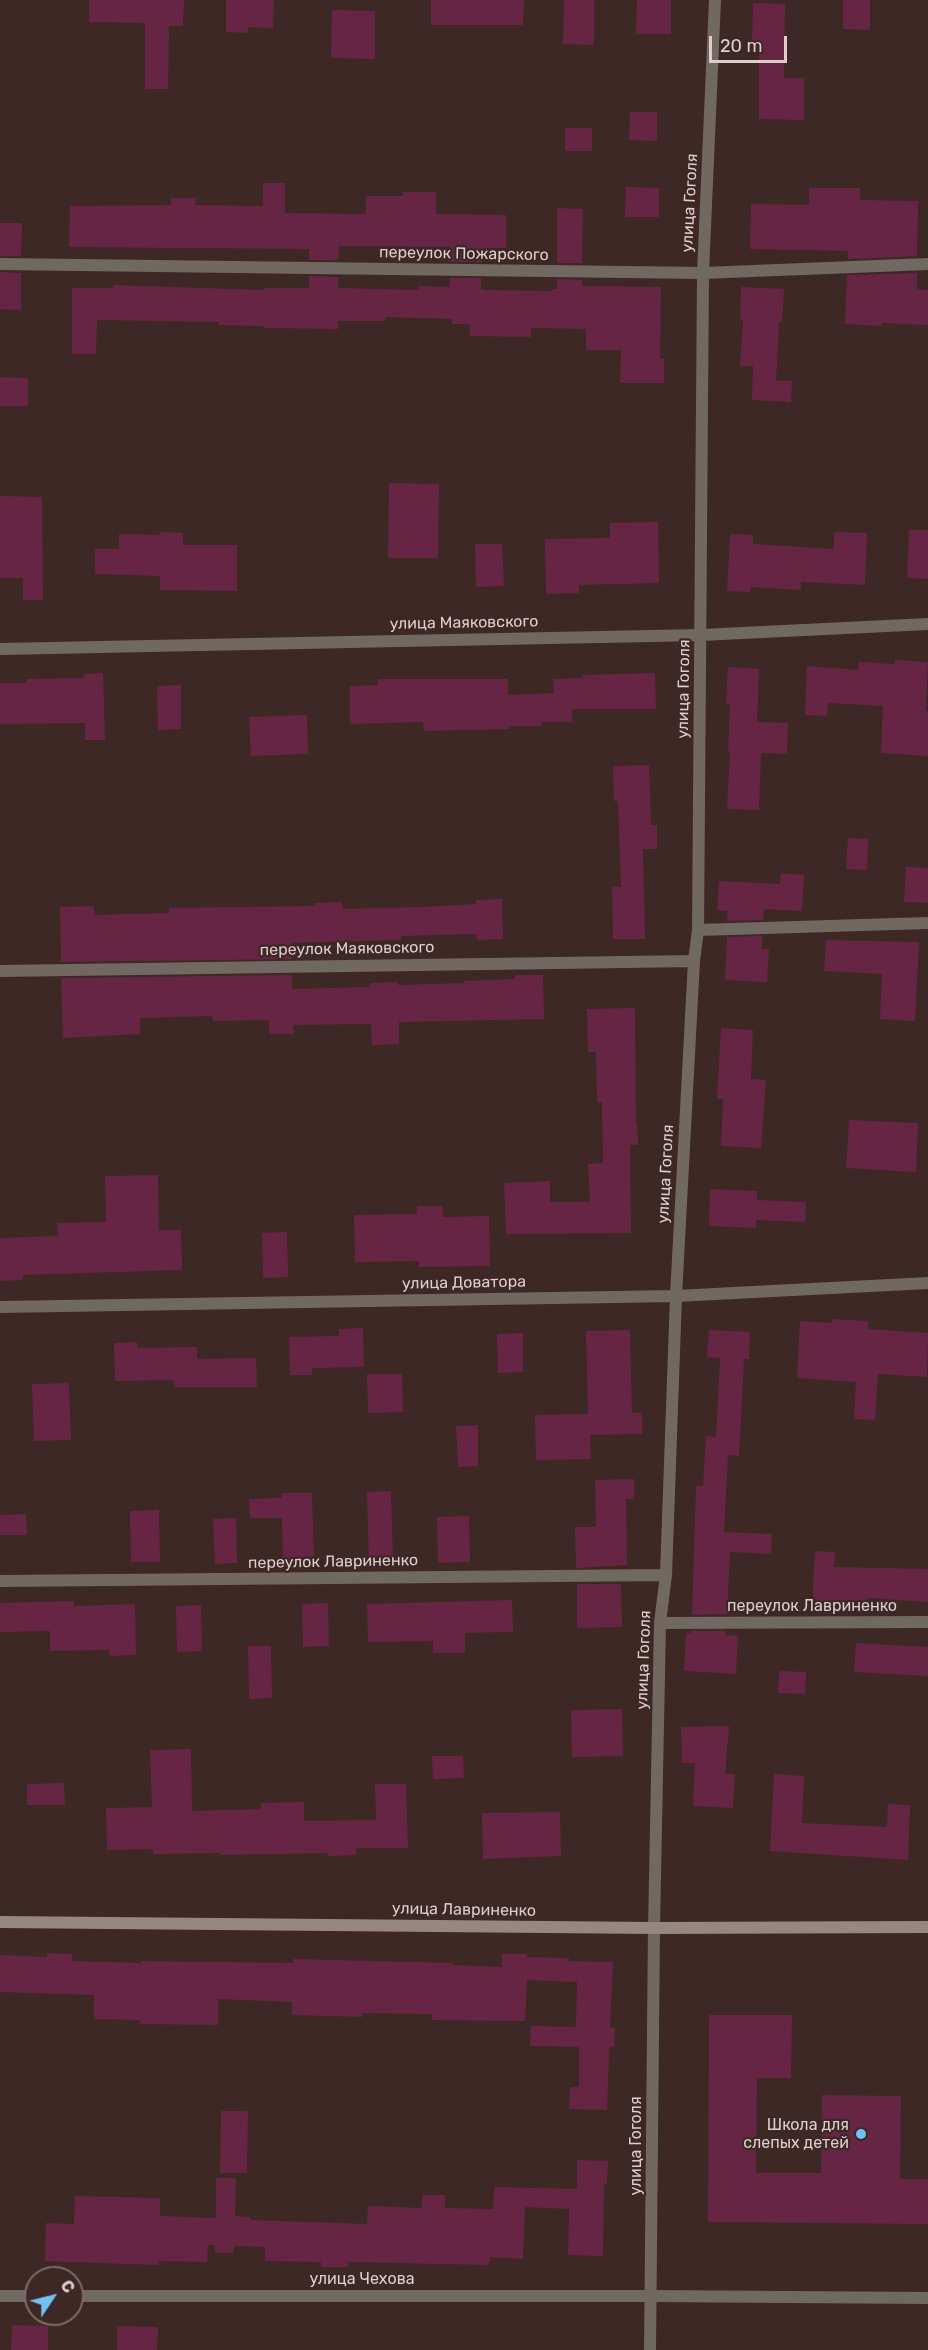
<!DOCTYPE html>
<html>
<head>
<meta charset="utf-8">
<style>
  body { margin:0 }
  #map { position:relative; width:928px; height:2350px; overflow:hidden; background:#3d2826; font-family:Rubik,sans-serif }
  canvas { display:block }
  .north { position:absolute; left:24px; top:2266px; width:60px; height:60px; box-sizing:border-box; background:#3d2826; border:2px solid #7d6a69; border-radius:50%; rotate:55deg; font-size:16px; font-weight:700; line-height:24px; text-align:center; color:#dccecd }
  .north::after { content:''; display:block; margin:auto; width:21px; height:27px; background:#71c1f5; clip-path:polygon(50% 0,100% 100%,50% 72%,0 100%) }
  .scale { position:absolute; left:709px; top:36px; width:78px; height:27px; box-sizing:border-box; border:3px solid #dccecd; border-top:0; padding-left:8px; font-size:18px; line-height:21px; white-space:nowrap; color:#dccecd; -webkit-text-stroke:4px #3d2826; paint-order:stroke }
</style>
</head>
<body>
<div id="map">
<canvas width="928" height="2350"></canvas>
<div class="north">С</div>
<div class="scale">20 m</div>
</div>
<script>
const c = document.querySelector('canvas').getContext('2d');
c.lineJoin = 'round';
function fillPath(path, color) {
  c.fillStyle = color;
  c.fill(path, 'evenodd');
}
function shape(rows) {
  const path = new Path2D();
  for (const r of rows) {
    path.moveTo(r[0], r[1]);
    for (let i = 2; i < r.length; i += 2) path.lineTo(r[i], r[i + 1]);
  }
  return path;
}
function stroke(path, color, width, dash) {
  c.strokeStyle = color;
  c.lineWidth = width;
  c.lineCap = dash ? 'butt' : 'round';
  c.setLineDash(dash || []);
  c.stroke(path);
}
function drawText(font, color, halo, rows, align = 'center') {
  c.font = font + ' Rubik,sans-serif';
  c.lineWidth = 4.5;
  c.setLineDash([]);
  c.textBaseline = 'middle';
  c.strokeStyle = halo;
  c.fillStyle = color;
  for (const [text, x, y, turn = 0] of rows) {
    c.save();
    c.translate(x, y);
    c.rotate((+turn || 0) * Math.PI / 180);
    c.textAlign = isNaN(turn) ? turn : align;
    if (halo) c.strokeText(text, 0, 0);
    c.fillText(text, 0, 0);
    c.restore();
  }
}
fillPath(shape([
  [89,0,184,0,183,26,169,26,168,89,145,89,145,23,89,22],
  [226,0,274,0,273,28,248,27,248,33,226,32],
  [431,0,524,0,523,25,431,25],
  [564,0,594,0,594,45,563,44],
  [637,0,671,0,671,34,636,34],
  [843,0,870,0,870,30,843,29],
  [753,3,785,4,784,78,804,78,804,120,759,119,759,43,752,43],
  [332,10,375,11,375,59,331,58],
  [630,112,657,112,657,141,629,140],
  [565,128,592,128,592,151,565,151],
  [263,183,285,183,285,213,366,214,366,196,403,196,403,192,436,192,436,214,506,215,506,248,482,248,482,262,451,262,451,247,339,246,338,260,309,260,309,249,69,247,70,206,171,205,171,198,196,198,195,205,263,206],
  [626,187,659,188,659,217,625,217],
  [809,188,860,188,860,200,918,201,917,256,848,259,848,251,750,249,751,204,809,205],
  [557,208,583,209,582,263,557,263],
  [0,223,22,223,21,256,0,256],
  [0,272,21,273,21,310,0,309],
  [917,273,917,289,928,290,928,325,881,323,881,326,845,324,847,275],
  [309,276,338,277,338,288,419,290,419,286,450,287,450,278,481,278,481,289,484,290,552,291,552,289,557,289,557,279,582,280,582,286,661,287,660,359,664,359,664,383,620,383,621,350,586,350,586,329,531,328,531,337,470,336,470,324,452,324,452,319,385,317,385,321,338,321,338,329,264,328,264,326,219,325,219,322,97,320,96,354,72,354,72,288,113,288,113,285,264,290,264,288,309,288],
  [741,287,784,289,782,322,779,322,776,381,792,381,791,402,752,400,753,366,740,366,743,320,740,319],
  [0,377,28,378,28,406,0,406],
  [389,483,439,484,438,558,388,558],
  [0,496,42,497,43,600,23,600,23,578,0,578],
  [658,522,659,583,579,585,579,593,546,594,545,539,610,538,610,523],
  [909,530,928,530,928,579,907,578],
  [161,532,183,533,183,545,237,545,237,591,160,590,160,576,95,574,95,549,119,549,119,534,160,535],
  [834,532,867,533,865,585,801,582,801,590,751,587,750,592,727,591,730,534,753,535,753,544,834,549],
  [475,544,502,544,504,586,476,587],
  [895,660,928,662,926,711,928,711,928,756,881,753,883,706,828,703,827,716,805,715,807,666,858,670,859,662,895,664],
  [728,667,759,669,757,722,788,723,787,754,761,753,759,810,727,809,730,751,728,751,730,704,726,704],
  [103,673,105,740,85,740,85,723,0,724,0,683,27,683,26,679,84,678,83,674],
  [655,673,656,709,572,709,572,722,541,722,541,726,509,726,509,729,424,731,423,722,350,724,350,686,378,685,378,679,508,679,508,695,554,693,553,679,583,678,583,675],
  [181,685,181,729,158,730,157,686],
  [307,715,308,754,251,756,249,717],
  [649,765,651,825,657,825,657,849,643,849,645,939,613,939,612,887,621,887,618,801,614,801,613,766],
  [848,838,868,839,867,870,846,869],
  [906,867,928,868,928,903,904,902],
  [781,873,804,875,802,911,764,909,763,920,727,921,728,911,717,910,719,881,780,884],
  [502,899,503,939,477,940,476,934,401,936,401,940,291,943,292,959,61,962,60,907,94,906,94,915,169,913,169,908,315,906,315,903,342,902,343,909,421,907,476,904,476,900],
  [762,936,762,949,769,949,767,982,725,980,727,937],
  [826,940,919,942,915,1021,880,1019,882,974,824,971],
  [292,975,292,989,370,987,370,983,398,982,398,985,464,983,464,981,515,979,515,975,543,975,544,1019,399,1022,399,1044,372,1045,371,1024,293,1025,294,1034,269,1034,269,1020,213,1021,212,1016,140,1018,140,1034,63,1038,61,978],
  [635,1008,636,1124,637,1124,638,1145,630,1145,631,1233,506,1234,504,1183,550,1181,550,1202,590,1202,588,1164,603,1163,602,1102,597,1102,596,1052,588,1052,587,1009],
  [721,1028,753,1030,751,1079,766,1080,761,1148,721,1146,723,1099,717,1099],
  [849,1120,918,1123,916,1172,846,1168],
  [158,1175,159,1230,181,1230,182,1270,23,1275,23,1280,0,1281,0,1238,58,1236,57,1223,106,1222,105,1176],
  [710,1189,757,1191,757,1200,806,1202,805,1222,756,1220,756,1228,709,1226],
  [417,1206,442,1206,443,1217,489,1216,490,1266,419,1267,419,1261,355,1262,354,1215,417,1214],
  [287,1232,288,1277,263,1278,262,1233],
  [832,1319,868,1321,868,1329,928,1333,927,1377,878,1374,875,1420,854,1419,856,1382,797,1378,800,1321,832,1323],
  [363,1328,364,1367,312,1368,312,1375,290,1375,289,1337,339,1336,339,1329],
  [630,1330,632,1413,642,1413,642,1434,590,1435,591,1459,536,1460,535,1415,588,1414,586,1331],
  [709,1330,750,1332,749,1359,744,1359,739,1456,728,1455,724,1532,772,1534,771,1554,730,1552,727,1614,692,1615,696,1486,703,1486,706,1436,716,1437,720,1358,707,1357],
  [523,1333,523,1372,498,1373,497,1334],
  [137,1342,137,1348,197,1347,197,1359,256,1358,257,1387,174,1387,174,1380,115,1381,114,1343],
  [367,1374,402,1374,403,1412,368,1413],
  [69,1383,71,1440,34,1441,32,1384],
  [478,1425,478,1466,458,1467,456,1426],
  [634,1479,634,1499,626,1499,627,1565,576,1568,575,1527,596,1527,595,1480],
  [391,1491,393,1565,369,1566,367,1492],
  [282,1493,312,1493,314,1561,283,1562,282,1518,250,1518,249,1499,282,1498],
  [159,1510,160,1562,131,1562,130,1511],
  [26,1514,27,1535,0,1535,0,1515],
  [469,1516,470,1562,438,1563,437,1517],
  [236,1518,237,1563,215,1564,213,1519],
  [815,1551,835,1552,834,1567,928,1569,928,1602,868,1598,867,1604,832,1602,832,1607,812,1606],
  [577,1584,621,1584,622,1627,577,1628],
  [512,1600,513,1632,465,1633,465,1653,433,1653,433,1641,368,1642,367,1604],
  [74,1601,74,1606,135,1604,136,1655,109,1656,109,1650,50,1651,50,1631,0,1632,0,1603],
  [328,1603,329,1646,303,1647,302,1604],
  [201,1605,202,1651,177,1652,176,1606],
  [691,1631,726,1631,725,1635,738,1636,736,1674,684,1671,686,1633,691,1633],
  [856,1643,928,1647,928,1676,854,1672],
  [248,1646,271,1646,272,1698,249,1699],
  [779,1671,806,1672,805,1694,778,1693],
  [622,1709,623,1756,572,1757,571,1710],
  [729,1726,725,1774,735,1774,733,1808,693,1806,695,1763,682,1763,681,1727],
  [191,1749,192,1811,261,1809,261,1803,304,1802,304,1821,376,1820,375,1784,406,1784,408,1848,356,1848,356,1855,328,1856,327,1853,221,1855,220,1853,153,1854,153,1849,107,1850,106,1808,152,1807,150,1750],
  [432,1756,463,1756,464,1778,433,1779],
  [774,1774,804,1776,802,1823,887,1827,888,1804,910,1805,908,1860,770,1851],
  [64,1783,65,1805,27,1805,27,1784],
  [560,1812,561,1856,483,1859,482,1813],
  [47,1953,72,1954,72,1961,141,1963,141,1961,293,1963,293,1959,453,1963,453,1965,502,1967,502,1954,527,1954,527,1957,569,1958,569,1961,613,1962,610,2028,615,2028,614,2047,610,2047,609,2054,607,2110,569,2109,570,2087,579,2087,579,2047,530,2046,531,2026,576,2027,577,1982,527,1980,525,2021,432,2020,432,2014,362,2013,362,2017,292,2015,292,2002,218,1999,218,2025,139,2024,140,2020,94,2019,94,1995,0,1992,0,1955,47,1957],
  [709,2015,792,2015,791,2078,757,2078,756,2173,821,2173,822,2095,901,2096,900,2179,928,2179,928,2224,708,2222],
  [221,2111,248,2111,247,2173,220,2173],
  [577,2160,608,2161,607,2184,604,2184,603,2256,568,2255,569,2209,525,2207,523,2259,490,2257,489,2265,348,2262,348,2267,321,2267,321,2262,265,2261,265,2247,234,2246,234,2253,215,2253,215,2245,208,2245,207,2262,158,2261,158,2265,45,2261,46,2223,74,2224,75,2196,160,2198,160,2216,216,2218,216,2178,236,2178,235,2216,250,2217,250,2220,367,2224,368,2206,422,2208,422,2195,445,2195,445,2208,493,2209,494,2187,577,2189],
  [12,2325,48,2326,48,2350,11,2350],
  [117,2326,158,2327,157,2350,117,2350]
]), '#672544');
stroke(shape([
  [651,2296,928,2298]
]), '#716862', 12);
stroke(shape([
  [0,264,703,273,928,264],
  [0,649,701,635,928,624],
  [698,930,928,923],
  [0,971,694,961],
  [0,1307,676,1296,928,1283],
  [0,1581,666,1575],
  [660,1623,928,1622],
  [0,2296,36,2296],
  [72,2296,651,2296],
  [650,2350,654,1928,660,1623,666,1575,676,1296,694,961,698,930,703,273,715,0]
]), '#716862', 12);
stroke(shape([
  [0,1922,654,1928,928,1927]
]), '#96887f', 12);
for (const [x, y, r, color] of [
  [861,2134,6,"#71c1f5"]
]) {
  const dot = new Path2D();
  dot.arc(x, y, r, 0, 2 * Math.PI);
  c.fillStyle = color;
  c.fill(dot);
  stroke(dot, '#3d2826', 2);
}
drawText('16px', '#dccecd', '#3d2826', [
  ["улица Гоголя",690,203,-87],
  ["переулок Пожарского",464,254,1],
  ["улица Маяковского",464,623,-1],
  ["улица Гоголя",684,689,-89],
  ["переулок Маяковского",347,949,-1],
  ["улица Гоголя",666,1174,-87],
  ["улица Доватора",464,1283,-1],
  ["переулок Лавриненко",333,1562,-1],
  ["переулок Лавриненко",812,1606],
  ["улица Гоголя",644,1660,-88],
  ["улица Лавриненко",464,1910,1],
  ["улица Гоголя",636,2146,-90],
  ["улица Чехова",362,2279]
]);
drawText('16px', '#dccecd', '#3d2826', [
  ["Школа для",849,2125],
  ["слепых детей",849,2143]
], 'right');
</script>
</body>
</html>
